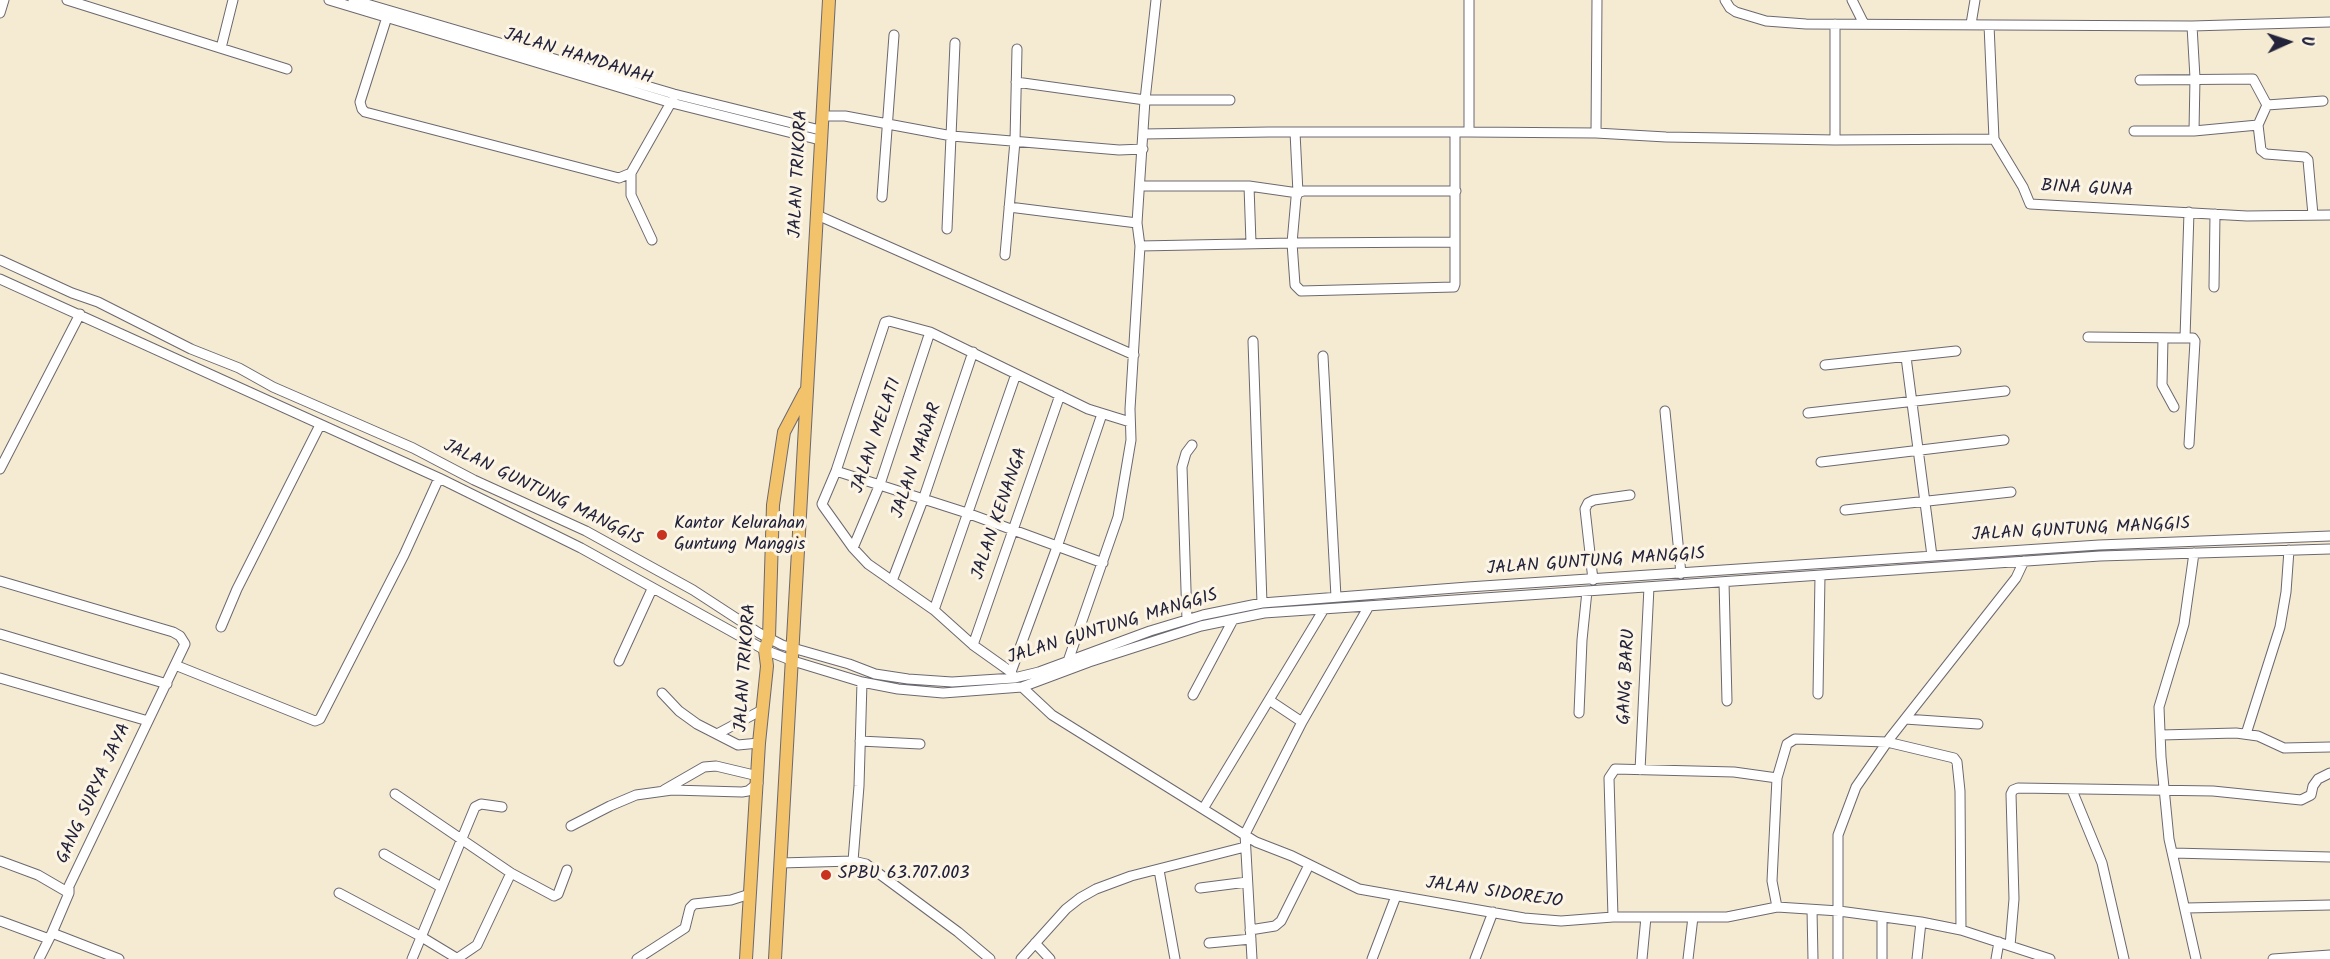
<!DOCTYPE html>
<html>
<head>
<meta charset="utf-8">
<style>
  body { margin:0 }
  #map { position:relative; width:2330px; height:959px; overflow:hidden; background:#f5ebd2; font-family:Kalam,sans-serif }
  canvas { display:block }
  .north { position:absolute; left:2258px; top:12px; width:60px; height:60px; -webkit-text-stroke:4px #fcf5e5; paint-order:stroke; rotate:87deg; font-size:16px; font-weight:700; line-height:24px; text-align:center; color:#22223b }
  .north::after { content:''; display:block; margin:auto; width:21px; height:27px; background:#22223b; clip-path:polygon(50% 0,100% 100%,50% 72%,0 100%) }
</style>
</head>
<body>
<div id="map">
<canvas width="2330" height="959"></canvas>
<div class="north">U</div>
</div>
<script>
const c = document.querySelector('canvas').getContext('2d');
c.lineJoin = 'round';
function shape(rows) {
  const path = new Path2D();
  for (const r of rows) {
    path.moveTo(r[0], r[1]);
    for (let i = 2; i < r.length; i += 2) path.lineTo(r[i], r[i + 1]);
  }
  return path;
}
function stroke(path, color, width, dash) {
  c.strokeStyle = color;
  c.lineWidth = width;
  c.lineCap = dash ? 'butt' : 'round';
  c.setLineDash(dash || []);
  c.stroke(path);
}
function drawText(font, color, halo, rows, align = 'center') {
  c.font = font + ' Kalam,sans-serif';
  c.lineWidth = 6;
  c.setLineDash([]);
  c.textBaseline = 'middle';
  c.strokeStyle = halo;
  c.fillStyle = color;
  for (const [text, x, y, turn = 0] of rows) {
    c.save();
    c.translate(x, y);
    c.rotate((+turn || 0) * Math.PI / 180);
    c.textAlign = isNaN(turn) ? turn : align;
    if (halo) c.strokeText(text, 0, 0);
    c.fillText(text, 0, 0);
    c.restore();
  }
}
const minor = shape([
  [67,0,287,69],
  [329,0,672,103,820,140],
  [353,0,674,94,820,130],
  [1725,0,1730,8,1736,12,1766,21,1806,24,2192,26,2330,22],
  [1852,0,1864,24],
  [0,13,4,0],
  [387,17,360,102,362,109,365,112,619,178,631,173],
  [1971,24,1975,0],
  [1989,25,1994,139,2023,187,2030,204,2247,216,2330,215],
  [2192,26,2195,78,2194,131,2258,125],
  [221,48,233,0],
  [2140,80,2253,79,2267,105,2258,125,2261,150,2266,154,2305,157,2308,160,2313,215],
  [1016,82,1145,100,1230,100],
  [2267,105,2323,101],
  [822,116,845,116,952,136,1119,150,1143,149],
  [2134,131,2194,131],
  [1469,132,1596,133,1666,137,1835,140,1994,139],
  [1596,133,1597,0],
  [1143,134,1269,132,1469,132,1469,0],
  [1835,140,1835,24],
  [1140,186,1249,186,1298,193,1295,132],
  [1249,186,1251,243],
  [882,197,894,35],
  [1009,207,1137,223],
  [817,215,1134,355],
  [947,229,955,43],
  [652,240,631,195,631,173,673,99],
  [1454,242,1292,243,1295,285,1301,291,1454,287,1455,284,1455,132],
  [1140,246,1292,243,1296,198,1298,193,1303,191,1456,191],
  [1005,255,1015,141,1017,49],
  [0,260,72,293,98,302,191,349,239,368,273,387,413,448,474,480,586,531,693,590,759,633,782,645,849,664,875,674,908,679,952,682,1014,678,1039,672,1150,631,1203,615,1262,603,1468,587,2099,545,2330,536],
  [0,279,439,478,581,548,765,650,793,661,862,682,898,689,943,693,1022,687,1089,662,1201,626,1264,613,2100,556,2330,549],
  [2214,287,2215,214],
  [2088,337,2185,338,2189,212],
  [2163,338,2162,385,2174,407],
  [2185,338,2193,338,2195,341,2189,444],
  [1253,341,1262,603],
  [1323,356,1336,597],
  [1906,357,1932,556],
  [1825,365,1956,351],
  [1665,411,1681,574],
  [1808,413,2005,391],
  [1821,462,2004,440],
  [0,469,80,314],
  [836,471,967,513,1103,563],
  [1845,510,2011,492],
  [853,548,880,484,930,332],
  [2194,553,2184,624,2159,707,2161,757,2169,839,2196,959],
  [1593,580,1585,509,1588,503,1594,500,1630,495],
  [0,581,173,632,180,636,185,644,69,886,69,893,52,933,39,959],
  [892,581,923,500,973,352],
  [1724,582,1727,701],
  [934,610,1016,374],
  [1187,620,1182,467,1186,453,1192,445],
  [221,627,237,589,320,425],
  [0,634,167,684],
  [973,645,1060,395],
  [619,661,652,589],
  [1067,664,1118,517,1131,440,1130,409,1140,246,1137,223,1145,100,1156,0],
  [175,665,315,721,320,719,404,555,439,478],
  [1011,672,973,645,934,610,868,564,853,548,823,506,822,504,836,471,885,322,889,321,930,332,1088,409,1130,422],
  [1013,676,1011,672,1057,547,1102,414],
  [0,678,148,721],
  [1022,687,1052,715,1256,842,1292,856,1359,889,1524,918,1561,921,1613,917,1727,917,1777,907,1839,911,1921,922,1961,930,2050,959],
  [662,693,679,711,697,724,738,745,759,743],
  [1818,694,1820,576],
  [1193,695,1233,620],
  [1269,700,1302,722],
  [1579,713,1582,640,1587,591],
  [1905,719,1978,724],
  [717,734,762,710],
  [2246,734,2280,627,2286,592,2289,550],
  [2161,735,2236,733,2258,736,2284,748,2330,747],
  [860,741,920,744],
  [1640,770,1649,587],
  [1777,778,1787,744,1795,739,1887,742,1954,758,1957,762,1960,791,1961,930],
  [664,790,704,767,716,766,758,776],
  [2072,790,2102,863,2124,959],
  [395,794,511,873,554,896,558,894,567,870],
  [1203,809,1324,609],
  [571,826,610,806,636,795,672,790,742,792,748,791,758,783],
  [2173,853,2330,857],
  [384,854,441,887],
  [0,861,38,875,69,893],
  [853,861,859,786,862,682],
  [780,863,853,861,866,864,958,932,990,959],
  [1159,870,1175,959],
  [1200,888,1247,882],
  [339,893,420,936,458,959],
  [2186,908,2330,905],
  [1812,910,1813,959],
  [1613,917,1609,778,1615,769,1734,772,1777,778,1772,881,1777,907],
  [1882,918,1882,959],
  [0,921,49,939],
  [1250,930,1275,926,1281,921,1309,865],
  [52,933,119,959],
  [1035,943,1050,959],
  [1209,943,1251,939],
  [2010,946,2014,899,2011,794,2013,790,2018,788,2213,791,2301,800,2311,795,2313,786,2318,779,2330,773],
  [458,958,477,945,511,873],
  [412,959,475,807,481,804,502,807],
  [637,959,685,928,690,908,694,904,731,900,750,894],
  [1021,959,1066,909,1080,898,1096,889,1131,876,1245,847],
  [1252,959,1245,834,1302,722,1369,606],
  [1372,959,1396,896],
  [1475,959,1493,912],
  [1642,959,1646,917],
  [1688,959,1693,917],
  [1838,959,1838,835,1856,787,1890,738,2016,578,2024,561],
  [1917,959,1921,922],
  [1996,959,1999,942],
  [2273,959,2330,955]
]);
const major = shape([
  [746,959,759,743,767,666,765,650,769,637,773,505,784,432,805,392],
  [775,959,829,0]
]);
stroke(minor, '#6c6870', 11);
stroke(major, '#6c6870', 14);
stroke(minor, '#fff', 9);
stroke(major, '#f2c36a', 12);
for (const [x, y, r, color] of [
  [662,535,6,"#c8321e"],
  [826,875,6,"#c8321e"]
]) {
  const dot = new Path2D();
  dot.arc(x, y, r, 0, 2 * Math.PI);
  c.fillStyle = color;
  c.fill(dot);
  stroke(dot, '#fcf5e5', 2);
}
drawText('18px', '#22223b', '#fcf5e5', [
  ["JALAN HAMDANAH",578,58,17],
  ["JALAN TRIKORA",800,174,-87],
  ["BINA GUNA",2087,190,3],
  ["JALAN MELATI",878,436,-71],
  ["JALAN MAWAR",918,461,-71],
  ["JALAN GUNTUNG MANGGIS",542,494,26],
  ["JALAN KENANGA",1001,514,-71],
  ["JALAN GUNTUNG MANGGIS",2081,531,-3],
  ["JALAN GUNTUNG MANGGIS",1596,563,-4],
  ["JALAN GUNTUNG MANGGIS",1113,628,-17],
  ["JALAN TRIKORA",747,668,-86],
  ["GANG BARU",1628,677,-87],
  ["GANG SURYA JAYA",95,794,-65],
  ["JALAN SIDOREJO",1494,894,8]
]);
drawText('18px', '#22223b', '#fcf5e5', [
  ["Kantor Kelurahan",674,525],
  ["Guntung Manggis",674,546],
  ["SPBU 63.707.003",838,875]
], 'left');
</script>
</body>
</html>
